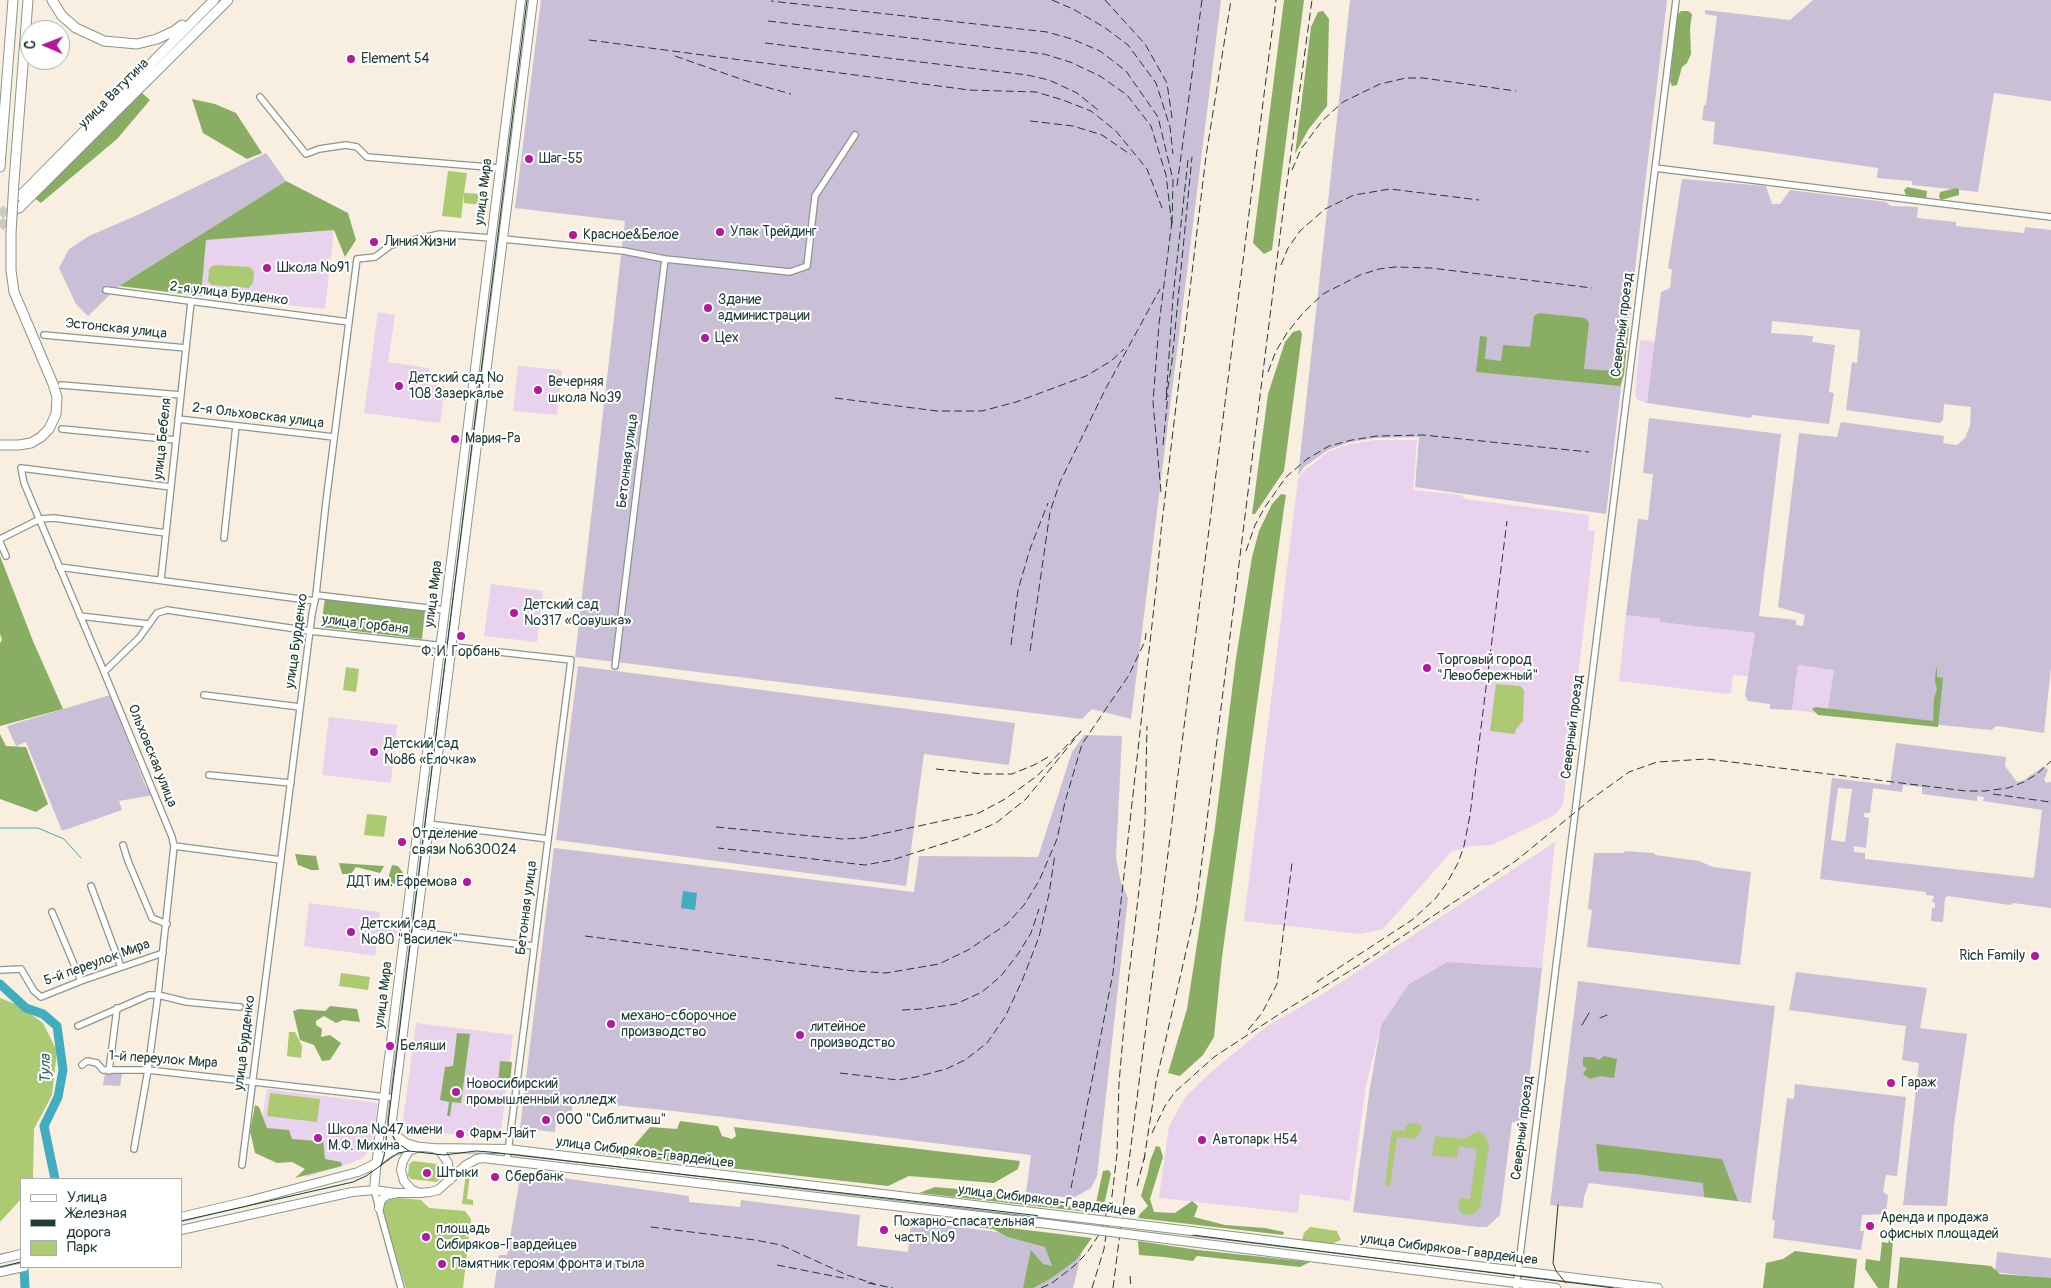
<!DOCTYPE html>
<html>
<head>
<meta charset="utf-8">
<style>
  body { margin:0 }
  #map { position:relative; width:2051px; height:1288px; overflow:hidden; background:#f8efe0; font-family:Pangolin,sans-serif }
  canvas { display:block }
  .legend { position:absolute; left:20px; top:1178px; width:162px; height:90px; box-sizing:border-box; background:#fff; border:1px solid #a5b1ae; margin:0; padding:6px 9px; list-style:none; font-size:15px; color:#1f3d34 }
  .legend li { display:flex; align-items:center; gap:10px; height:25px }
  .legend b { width:25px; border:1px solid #a5b1ae }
  .north { position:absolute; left:20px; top:20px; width:50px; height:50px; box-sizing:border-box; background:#fff; border:1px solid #a5b1ae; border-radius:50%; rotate:271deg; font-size:14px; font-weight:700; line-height:20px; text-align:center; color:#1f3d34 }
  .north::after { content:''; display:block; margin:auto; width:18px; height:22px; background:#b5179e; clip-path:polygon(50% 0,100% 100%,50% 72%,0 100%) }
</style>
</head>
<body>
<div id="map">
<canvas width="2051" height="1288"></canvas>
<ul class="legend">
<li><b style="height:6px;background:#fff"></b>Улица</li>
<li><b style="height:6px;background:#1f3d34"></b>Железная дорога</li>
<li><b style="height:14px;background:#acca71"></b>Парк</li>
</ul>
<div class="north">С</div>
</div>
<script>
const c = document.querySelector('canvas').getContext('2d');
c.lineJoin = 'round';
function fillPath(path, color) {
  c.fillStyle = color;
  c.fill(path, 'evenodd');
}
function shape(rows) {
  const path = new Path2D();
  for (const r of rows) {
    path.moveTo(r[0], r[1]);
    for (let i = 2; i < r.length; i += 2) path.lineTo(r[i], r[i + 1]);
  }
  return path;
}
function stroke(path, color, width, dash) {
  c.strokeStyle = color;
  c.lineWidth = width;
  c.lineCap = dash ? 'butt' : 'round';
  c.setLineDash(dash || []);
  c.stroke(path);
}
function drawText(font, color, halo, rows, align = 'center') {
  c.font = font + ' Pangolin,sans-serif';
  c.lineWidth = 4;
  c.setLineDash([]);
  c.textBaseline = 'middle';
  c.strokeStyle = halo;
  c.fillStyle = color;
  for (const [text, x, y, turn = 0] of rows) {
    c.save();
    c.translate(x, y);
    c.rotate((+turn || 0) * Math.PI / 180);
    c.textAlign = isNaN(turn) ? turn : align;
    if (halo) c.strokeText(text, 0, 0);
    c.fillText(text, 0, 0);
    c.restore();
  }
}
fillPath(shape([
  [334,230,325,309,201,296,205,240],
  [378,312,395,315,388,362,429,368,427,384,445,387,440,423,364,413],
  [1640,340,1656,342,1647,403,1638,400,1635,396],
  [518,366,562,370,557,415,513,411],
  [1376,440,1417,440,1413,490,1461,495,1465,499,1589,515,1588,530,1595,531,1563,805,1555,815,1492,845,1471,846,1451,852,1383,929,1360,934,1244,921,1298,479,1305,470,1328,452,1349,444],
  [491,584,543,591,537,642,484,636],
  [1626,615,1660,619,1661,622,1755,633,1749,674,1747,676,1733,675,1731,693,1729,694,1619,681],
  [1798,665,1834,670,1827,714,1792,710],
  [329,717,397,725,391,783,322,775],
  [1555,842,1542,968,1447,962,1409,984,1381,1025,1366,1086,1350,1201,1300,1194,1298,1213,1159,1198,1169,1126,1186,1096,1210,1073,1267,1026,1323,994],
  [309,903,380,912,379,924,398,926,395,944,377,942,375,956,304,946],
  [416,1023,513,1035,500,1140,402,1128],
  [267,1089,378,1103,371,1147,363,1158,348,1164,306,1177,301,1162,260,1130]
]), '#e9d2ed');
fillPath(shape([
  [541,0,1221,0,1131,719,1092,709,1082,719,575,657,625,221,515,208],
  [1350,0,1667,0,1606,514,1415,487,1419,437,1376,438,1350,442,1328,450,1304,467,1298,476],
  [1813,0,2051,0,2051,101,1994,93,1978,192,1912,185,1912,181,1877,178,1878,168,1713,144,1715,122,1702,120,1704,105,1706,105,1717,16,1705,14,1705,10,1790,20],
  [266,153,286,181,119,286,88,316,76,304,59,268,69,249,89,236,142,213],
  [1682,179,1766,186,1772,204,1780,204,1790,190,1886,202,1891,206,1918,207,1917,218,1956,222,1956,226,2024,233,2025,227,2051,230,2051,667,2044,733,1997,726,1991,730,1827,714,1834,670,1798,665,1792,710,1770,709,1770,704,1748,701,1745,695,1755,633,1660,622,1660,619,1626,615,1638,519,1648,520,1653,474,1643,473,1649,418,1781,434,1759,616,1796,620,1796,625,1803,626,1805,615,1778,607,1799,433,1837,437,1841,422,1944,436,1943,443,1957,445,1965,438,1970,426,1971,407,1944,404,1943,420,1940,423,1846,410,1852,362,1857,363,1860,330,1772,321,1771,335,1772,333,1813,336,1812,342,1835,345,1829,392,1834,393,1829,424,1752,415,1751,418,1647,403,1661,292,1670,288,1672,270,1668,268],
  [578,666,1015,723,1009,765,924,754,906,886,556,840],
  [110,695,146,787,153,795,119,801,122,810,62,831,26,742,16,746,7,726],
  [1084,735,1122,736,1116,857,1120,879,1128,898,1097,1176,1091,1188,1073,1198,1026,1193,1031,1155,674,1111,573,1101,570,1123,556,1121,555,1132,520,1128,554,848,914,892,919,856,1038,857,1072,752],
  [1896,743,2006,757,2005,766,2017,782,2024,780,2044,766,2048,770,2044,780,2047,783,2051,782,2051,908,2013,903,2010,905,1948,896,1945,898,1943,922,1931,921,1932,908,1935,908,1935,903,1932,902,1934,896,1926,895,1926,892,1820,879,1832,778,1890,785],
  [1903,785,1922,787,1922,794,1977,801,1977,796,1984,797,1983,801,2042,810,2034,878,1865,859,1865,853,1854,852,1854,846,1866,848,1869,818,1864,817,1864,813,1870,813,1873,788,1902,792],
  [1838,788,1852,789,1845,842,1831,840],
  [1625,851,1654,853,1655,855,1699,861,1713,867,1751,872,1740,965,1587,947,1592,910,1588,909,1594,853,1623,853],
  [1447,962,1542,968,1524,1123,1512,1122,1500,1215,1487,1227,1478,1227,1353,1212,1370,1087,1381,1025,1409,984],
  [1796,972,1927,988,1920,1028,1967,1034,1954,1125,1947,1206,1903,1205,1919,1063,1902,1060,1906,1026,1789,1010],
  [1578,981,1775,1006,1751,1203,1589,1183,1584,1197,1583,1208,1550,1205],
  [105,1073,122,1074,120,1086,103,1085],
  [1795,1084,1906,1097,1897,1176,1886,1175,1883,1192,1888,1195,1886,1214,1862,1215,1860,1231,1864,1231,1861,1250,1773,1238,1775,1220,1772,1220,1787,1098,1794,1099],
  [521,1172,689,1196,689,1202,740,1207,741,1200,860,1215,857,1246,908,1252,911,1221,1084,1243,1073,1288,494,1288,499,1255,507,1255],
  [1997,1252,2051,1258,2051,1279,1995,1272]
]), '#c9bfd7');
fillPath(shape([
  [448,171,467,173,464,193,483,194,482,205,464,203,464,194,461,218,442,216],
  [214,265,250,267,254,272,253,283,249,288,212,285,208,281,209,269],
  [346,667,359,669,356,692,343,690],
  [1496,684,1520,686,1524,690,1523,721,1516,729,1515,734,1490,731],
  [367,814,387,816,384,837,364,835],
  [341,973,370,977,368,990,339,986],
  [0,998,18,1005,43,1023,57,1051,52,1095,34,1129,33,1179,21,1179,21,1199,0,1222],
  [289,1032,295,1032,302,1046,301,1058,287,1056],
  [270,1093,320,1099,317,1122,267,1116],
  [1411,1123,1417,1123,1421,1125,1421,1130,1415,1139,1397,1137,1390,1186,1385,1185,1392,1130,1405,1131,1405,1127],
  [1477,1132,1483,1133,1489,1145,1480,1207,1475,1213,1469,1215,1462,1214,1459,1209,1459,1198,1470,1199,1477,1149,1459,1146,1457,1158,1432,1155,1435,1136,1463,1139],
  [413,1161,438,1164,441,1167,440,1179,436,1182,411,1179,408,1176,409,1164],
  [466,1173,470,1174,467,1199,473,1200,473,1205,462,1204],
  [389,1197,421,1200,429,1208,465,1211,471,1219,463,1288,406,1288,381,1209,384,1200],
  [1310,1227,1337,1231,1341,1240,1331,1244,1302,1240,1304,1233]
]), '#acca71');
fillPath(shape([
  [1284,0,1304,0,1272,250,1264,254,1253,243],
  [1323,11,1329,19,1327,106,1308,130,1295,154,1311,27,1318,12],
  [1681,11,1688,11,1692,14,1690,28,1691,54,1687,63,1682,67,1677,85,1672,86,1670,81,1677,15],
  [141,92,150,100,117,139,41,203,33,197],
  [192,99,215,104,236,113,262,153,247,159,203,133],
  [286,181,348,213,356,240,345,257,334,230,206,240,201,296,119,286],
  [1907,187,1927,191,1926,199,1907,198,1904,190],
  [1956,188,1959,189,1959,195,1941,200,1939,197,1940,192],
  [1539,313,1585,318,1589,323,1584,369,1614,371,1617,326,1629,327,1624,375,1620,386,1476,372,1480,336,1487,337,1485,359,1501,361,1503,345,1530,347,1534,316],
  [1300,330,1302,334,1284,471,1255,514,1252,514,1268,394,1285,342,1293,332],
  [1281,494,1286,495,1284,508,1222,957,1214,1037,1203,1055,1180,1076,1168,1073,1187,1009,1215,827,1236,658,1252,557,1259,531,1272,504],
  [0,556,33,641,63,709,0,726,0,643,2,640,0,634],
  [325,598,425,610,422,639,321,627],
  [1936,667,1937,668,1937,677,1943,678,1938,727,1818,715,1812,709,1815,707,1933,721,1934,698,1937,689,1935,682],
  [0,734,6,746,26,747,48,804,36,812,0,799],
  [295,854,316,856,319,870,311,870,298,865],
  [339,863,384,866,380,873,356,867,351,874,342,874],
  [392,865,398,866,404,874,404,884,394,884,391,886,387,882],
  [330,1006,357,1009,360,1022,343,1020,336,1023,324,1016,316,1021,316,1025,322,1029,321,1037,330,1035,341,1043,330,1060,322,1061,314,1045,300,1040,293,1011,299,1009,325,1011],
  [457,1033,470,1034,461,1103,452,1102,450,1116,447,1116,449,1102,440,1100,445,1067,453,1066],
  [1604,1056,1617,1059,1614,1078,1601,1076,1590,1079,1583,1074,1587,1068,1583,1066,1583,1057,1592,1057,1599,1060],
  [500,1061,512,1062,510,1085,498,1084],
  [255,1105,259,1107,267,1128,289,1130,292,1139,317,1141,321,1137,323,1139,325,1159,341,1162,342,1166,295,1178,305,1169,292,1162,277,1163,255,1153,250,1131],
  [680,1121,718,1126,722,1136,732,1139,736,1136,734,1127,1020,1161,1018,1169,994,1183,909,1176,888,1186,598,1153,599,1146,631,1149,650,1127,677,1129],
  [1596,1144,1722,1159,1738,1201,1704,1197,1703,1183,1636,1174,1599,1171],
  [1156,1146,1160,1147,1163,1157,1150,1199,1154,1212,1175,1213,1192,1201,1198,1206,1194,1217,1225,1225,1265,1228,1284,1232,1283,1235,1138,1218,1140,1214,1148,1206,1141,1196,1148,1172,1150,1161],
  [1109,1170,1111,1174,1103,1209,1097,1213,919,1193,935,1187,1001,1193,1071,1206,1095,1207,1103,1171],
  [928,1218,1092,1238,1076,1260,1050,1279,1033,1288,1023,1288,1031,1250,1043,1264,1052,1266,1045,1247,1008,1237,993,1229,923,1221],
  [1889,1240,1893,1241,1889,1288,1878,1288,1865,1269,1866,1259,1880,1261,1882,1242,1888,1243],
  [1138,1241,1198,1250,1310,1262,1300,1267,1197,1256,1193,1261,1164,1257,1139,1255],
  [1795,1251,1857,1259,1854,1288,1763,1288,1766,1263,1783,1259],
  [1900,1257,1991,1266,2000,1274,2051,1278,2051,1288,1897,1288]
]), '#89ae63');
fillPath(shape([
  [683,891,697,893,695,910,681,908]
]), '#41adbf');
stroke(shape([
  [0,828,38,828,64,839,81,858]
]), '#41adbf', 1);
stroke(shape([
  [0,984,26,1008,43,1014,57,1026,63,1070,58,1097,44,1126,55,1179],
  [24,1267,25,1288]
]), '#41adbf', 9);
stroke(shape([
  [0,215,16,200],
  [0,227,16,211]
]), '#cdcbbe', 9, [9, 4.5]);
const street = shape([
  [260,97,306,154,319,149,346,145,357,147,367,157,500,168],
  [1655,168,2051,217],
  [503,239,624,251,665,259,790,272,807,266,815,196,855,135],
  [106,290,349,322],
  [44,335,186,348],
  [61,385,181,395],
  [178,419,334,437],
  [62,429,176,440],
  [224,538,236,426],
  [0,539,40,519,54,518,166,533],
  [0,542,6,556],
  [59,567,315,601],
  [161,579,191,302],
  [316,595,445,610],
  [80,616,148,624],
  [615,666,665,259],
  [104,672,139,638,157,613,167,610,310,631,571,660,507,1160],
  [204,695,300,707],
  [209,775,291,783],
  [429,824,548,839],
  [123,845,128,861,152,918,167,924],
  [174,846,281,860],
  [91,886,121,967],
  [52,912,81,981],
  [415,932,534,946],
  [0,970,21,969,34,991,41,997,81,981,163,953],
  [78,1026,149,995,158,995,187,1002,240,1007],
  [82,1065,87,1061,97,1063,103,1070,148,1070,395,1098],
  [109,1071,117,1008],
  [134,1149,148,1070,158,995,174,846,172,837,104,672,24,483,21,468,171,487],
  [242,1165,312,614,316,595,326,502,357,259,375,257,391,245,440,234,491,238],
  [374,1190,401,1288],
  [1516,1288,1676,0]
]);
const secondary = shape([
  [419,1147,406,1143,398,1137,392,1120,533,0],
  [419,1147,409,1151,403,1161,401,1170,404,1181,412,1190,420,1193,430,1192,438,1190,466,1165,477,1159,483,1158,1040,1223],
  [433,1148,508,1149,1041,1213],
  [374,1190,379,1138,521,0],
  [379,1208,381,1200,387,1195,394,1194],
  [181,1217,248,1201,358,1172,371,1166,390,1152,411,1146,433,1148,440,1151,448,1163,450,1180],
  [181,1230,352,1192,374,1190,396,1193,417,1193],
  [1191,1231,1658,1288],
  [1190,1242,1556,1288],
  [0,1259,21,1254],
  [0,1272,24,1267]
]);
const primary = shape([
  [52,0,62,16,76,28,104,41,137,44,157,39,174,31,182,25],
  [0,167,13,0],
  [14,181,28,0],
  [20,196,214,0],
  [19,208,228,0],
  [0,445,19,445,31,443,41,437,49,429,56,414,57,397,53,384,14,292,11,270,11,233]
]);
stroke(street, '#8c968a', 8);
stroke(secondary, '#8c968a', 10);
stroke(primary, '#8c968a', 11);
stroke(street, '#fff', 5.5);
stroke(secondary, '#fff', 8);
stroke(primary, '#fff', 9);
stroke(shape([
  [1600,1018,1607,1015],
  [1582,1025,1589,1013],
  [388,1126,396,1142,409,1151],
  [381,1166,384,1156,527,0],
  [1558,1205,1553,1263,1556,1271,1566,1283],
  [181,1221,353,1182,366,1176,398,1153,409,1151,444,1155,476,1151,490,1152,1041,1216,1614,1288],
  [0,1267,21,1262]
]), '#1f3d34', 1);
stroke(shape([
  [1052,0,1073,9,1104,27,1128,45,1156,83,1170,127,1173,154],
  [1105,0,1145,44,1167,83,1172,118],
  [768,21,1044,54,1070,62,1100,76,1127,95,1151,126,1166,175,1172,226,1173,180,1158,117,1126,71,1100,51,1072,39,1047,32,771,1],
  [589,40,969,90,1036,92,1063,100,1091,111,1116,131,1147,169,1162,208],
  [765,43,1027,75,1049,80,1077,93,1098,110],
  [675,56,755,84,791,94],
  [1030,121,1073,126,1102,135,1131,155],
  [1188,160,1173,297,1166,400,1172,361,1192,157],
  [1292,170,1301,149,1322,121,1343,102,1380,84,1406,78,1423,78,1516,91],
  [1177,186,1202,0],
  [1281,265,1288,248,1300,231,1325,209,1354,195,1390,189,1479,200],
  [1268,372,1276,351,1287,333,1303,313,1323,294,1360,275,1379,269,1395,267,1431,268,1592,288],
  [835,398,937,411,982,411,1016,402,1086,376,1111,361,1124,349],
  [1163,445,1168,395],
  [1161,492,1153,402,1159,324,1172,221],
  [1246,551,1255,525,1265,507,1286,477,1307,459,1329,446,1352,440,1377,436,1423,435,1589,452],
  [1011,645,1018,590,1030,549,1048,503],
  [1030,651,1050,512,1060,482,1105,390,1160,289],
  [936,769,983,774,1012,774,1034,765,1050,756],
  [1993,794,2050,802],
  [716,827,843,839,863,838,979,813,1005,799,1037,776,1081,731,1026,799,996,823,961,838,892,860,865,865,718,848],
  [585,936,854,971,886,973,939,964,968,950,1007,924,1024,905,1039,881,1057,839,1065,802,1082,744,1129,675,1145,641,1146,633],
  [1317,982,1412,920,1435,899,1447,883,1458,863,1464,846,1470,815,1507,521],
  [902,1010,923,1009,956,1004,982,992,1001,976,1018,954,1031,933,1039,909],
  [1248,1030,1262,1013,1277,984,1292,863],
  [840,1073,898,1080,916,1077,946,1069,965,1060,987,1043,1005,1017,1022,981,1039,937,1049,894,1055,854],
  [1152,1133,1165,1106,1175,1092,1214,1057,1284,1011,1358,966,1517,860,1590,800,1629,772,1657,762,1707,759,1966,791,1985,791,2008,788,2024,782,2037,774,2051,761],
  [1144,1160,1156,1082,1196,908,1283,212,1312,0],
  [1137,1186,1145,1155],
  [1071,1188,1113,973,1156,589,1161,531,1206,156,1231,0],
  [651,1227,755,1240,781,1245,847,1275,875,1284],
  [777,1265,848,1279],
  [1130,1276,1131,1288],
  [868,1283,893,1288],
  [1041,1288,1052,1283,1074,1266,1087,1253,1100,1233,1112,1196,1117,1154,1119,1083,1127,992,1141,873,1145,820,1147,726],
  [1092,1288,1104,1249,1108,1222],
  [1113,1288,1276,0]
]), '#1f3d34', 1, [8, 4]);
const secondaryBridge = shape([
  [1041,1213,1191,1231],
  [1040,1223,1190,1242]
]);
const primaryBridge = shape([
  [11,233,14,181]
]);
stroke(secondaryBridge, '#8c968a', 10, []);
stroke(primaryBridge, '#8c968a', 11, []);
stroke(secondaryBridge, '#fff', 8);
stroke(primaryBridge, '#fff', 9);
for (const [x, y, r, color] of [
  [351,59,5,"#b5179e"],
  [529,159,5,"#b5179e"],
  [720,232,5,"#b5179e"],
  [573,235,5,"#b5179e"],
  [374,242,5,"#b5179e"],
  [267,268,5,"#b5179e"],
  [708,308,5,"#b5179e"],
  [705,338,5,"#b5179e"],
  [399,386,5,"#b5179e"],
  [538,390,5,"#b5179e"],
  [455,439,5,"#b5179e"],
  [514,613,5,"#b5179e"],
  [461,636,5,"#b5179e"],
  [1427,668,5,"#b5179e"],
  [374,752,5,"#b5179e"],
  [402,842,5,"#b5179e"],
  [467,882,5,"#b5179e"],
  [351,932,5,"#b5179e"],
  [2035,956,5,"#b5179e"],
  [611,1024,5,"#b5179e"],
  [800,1035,5,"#b5179e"],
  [390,1046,5,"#b5179e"],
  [1891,1083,5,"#b5179e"],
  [456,1092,5,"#b5179e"],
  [546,1120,5,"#b5179e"],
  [460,1134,5,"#b5179e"],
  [318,1138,5,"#b5179e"],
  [1202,1140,5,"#b5179e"],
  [427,1173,5,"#b5179e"],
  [495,1177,5,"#b5179e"],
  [1870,1226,5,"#b5179e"],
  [884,1230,5,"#b5179e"],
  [426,1237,5,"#b5179e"],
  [442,1264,5,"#b5179e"]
]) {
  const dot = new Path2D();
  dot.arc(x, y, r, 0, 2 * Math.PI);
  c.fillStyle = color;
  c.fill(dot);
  stroke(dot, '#fff', 2);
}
drawText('14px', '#1f3d34', '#fff', [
  ["Element 54",361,59],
  ["Шаг-55",539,159],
  ["Упак Трейдинг",730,232],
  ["Красное&Белое",583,235],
  ["Линия Жизни",384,242],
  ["Школа №91",277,268],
  ["Здание",718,300],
  ["администрации",718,316],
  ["Цех",715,338],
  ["Детский сад №",409,378],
  ["108 Зазеркалье",409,394],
  ["Вечерняя",548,382],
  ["школа №39",548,398],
  ["Мария-Ра",465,439],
  ["Детский сад",524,605],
  ["№317 «Совушка»",524,621],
  ["Ф. И. Горбань",461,652,"center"],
  ["Торговый город",1437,660],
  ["\"Левобережный\"",1437,676],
  ["Детский сад",384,744],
  ["№86 «Ёлочка»",384,760],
  ["Отделение",412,834],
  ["связи №630024",412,850],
  ["ДДТ им. Ефремова",457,882,"right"],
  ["Детский сад",361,924],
  ["№80 \"Василек\"",361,940],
  ["Rich Family",2025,956,"right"],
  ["механо-сборочное",621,1016],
  ["производство",621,1032],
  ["литейное",810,1027],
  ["производство",810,1043],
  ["Беляши",400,1046],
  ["Гараж",1901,1083],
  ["Новосибирский",466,1084],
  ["промышленный колледж",466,1100],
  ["ООО \"Сиблитмаш\"",556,1120],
  ["Школа №47 имени",328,1130],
  ["М.Ф. Михина",328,1146],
  ["Фарм-Лайт",470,1134],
  ["Автопарк Н54",1212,1140],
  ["Штыки",437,1173],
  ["Сбербанк",505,1177],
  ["Аренда и продажа",1880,1218],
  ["офисных площадей",1880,1234],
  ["Пожарно-спасательная",894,1222],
  ["часть №9",894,1238],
  ["площадь",436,1229],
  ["Сибиряков-Гвардейцев",436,1245],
  ["Памятник героям фронта и тыла",452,1264]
], 'left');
drawText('14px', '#1f3d34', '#fff', [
  ["улица Ватутина",114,94,-45],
  ["улица Мира",484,192,-83],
  ["2-я улица Бурденко",229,294,7],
  ["Северный проезд",1623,325,-83],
  ["Эстонская улица",116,329,6],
  ["2-я Ольховская улица",258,416,7],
  ["улица Бебеля",163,439,-84],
  ["Бетонная улица",628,461,-83],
  ["улица Мира",434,594,-83],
  ["улица Горбаня",365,625,7],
  ["улица Бурденко",297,641,-82],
  ["Северный проезд",1573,727,-83],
  ["Ольховская улица",152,756,68],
  ["Бетонная улица",527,908,-83],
  ["5-й переулок Мира",97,963,-20],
  ["улица Мира",384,995,-83],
  ["улица Бурденко",245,1043,-83],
  ["1-й переулок Мира",163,1060,4],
  ["Северный проезд",1523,1128,-83],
  ["улица Сибиряков-Гвардейцев",645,1153,7],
  ["улица Сибиряков-Гвардейцев",1047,1201,7],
  ["улица Сибиряков-Гвардейцев",1449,1250,7]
]);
drawText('italic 15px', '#2b6465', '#fff', [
  ["Тула",46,1069,-90]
]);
</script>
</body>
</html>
